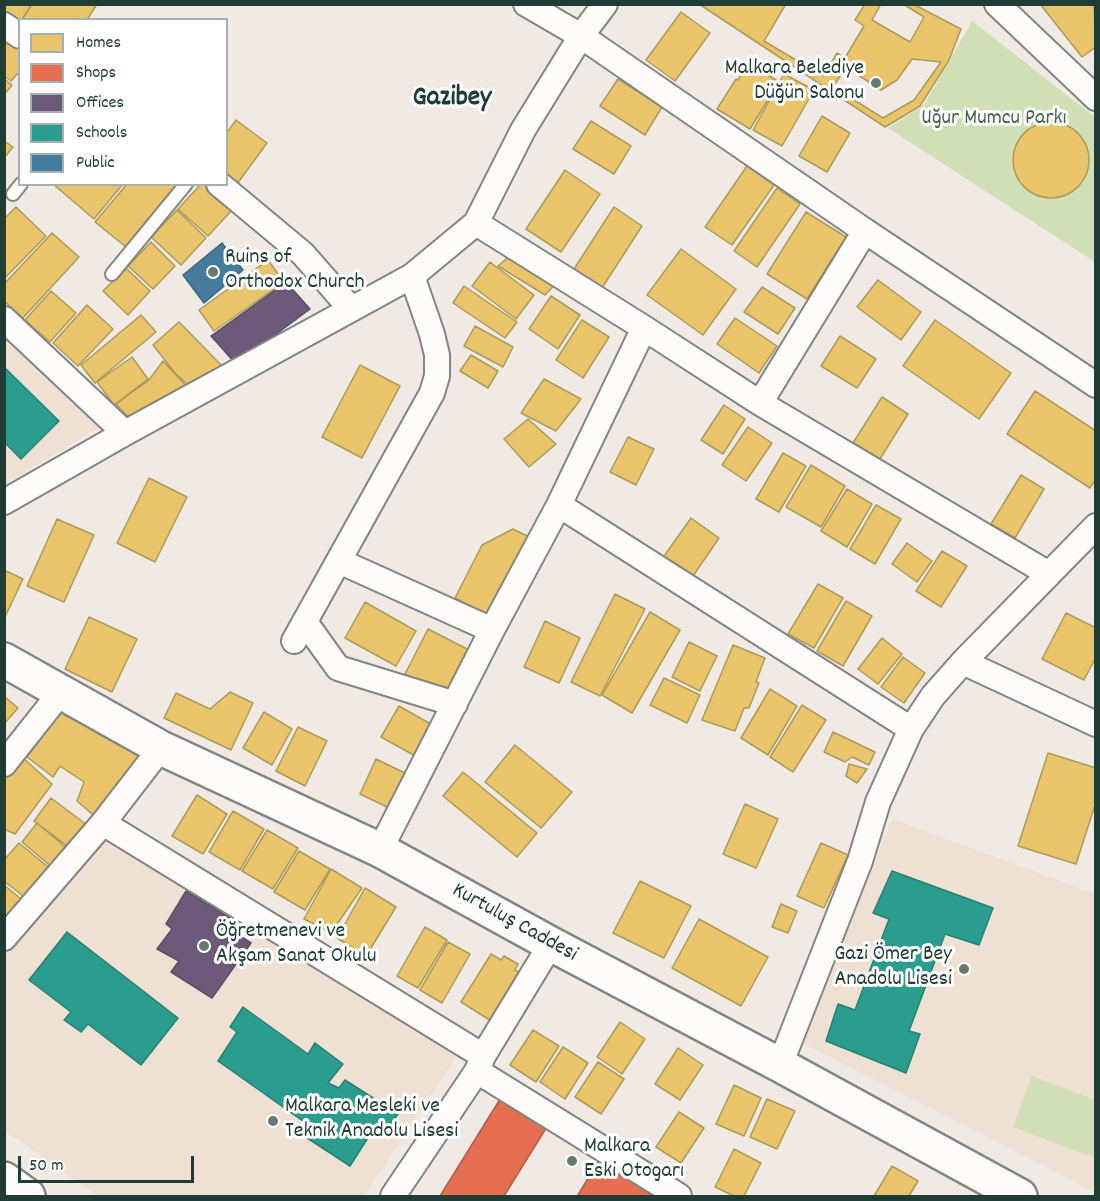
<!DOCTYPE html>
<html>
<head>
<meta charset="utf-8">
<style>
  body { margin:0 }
  #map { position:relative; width:1100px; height:1201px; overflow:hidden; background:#f0e9e4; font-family:Dekko,sans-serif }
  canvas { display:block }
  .frame { position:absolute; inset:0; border:6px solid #1f3d34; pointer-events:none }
  .legend { position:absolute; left:18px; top:18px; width:210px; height:168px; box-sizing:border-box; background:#fff; border:2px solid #a5b1ae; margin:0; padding:8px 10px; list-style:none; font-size:18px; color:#1f3d34 }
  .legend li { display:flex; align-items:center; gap:12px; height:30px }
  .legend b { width:30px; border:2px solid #a5b1ae }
  .scale { position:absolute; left:18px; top:1156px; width:176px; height:27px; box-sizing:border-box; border:3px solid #1f3d34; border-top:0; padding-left:8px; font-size:18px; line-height:21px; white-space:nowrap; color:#1f3d34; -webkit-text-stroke:4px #fff; paint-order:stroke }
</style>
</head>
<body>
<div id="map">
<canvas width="1100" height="1201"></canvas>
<div class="frame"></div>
<ul class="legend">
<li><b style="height:16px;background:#e9c46a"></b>Homes</li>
<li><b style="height:16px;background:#e76f51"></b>Shops</li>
<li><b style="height:16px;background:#6d597a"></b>Offices</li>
<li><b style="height:16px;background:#2a9d8f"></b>Schools</li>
<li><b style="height:16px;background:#457b9d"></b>Public</li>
</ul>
<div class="scale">50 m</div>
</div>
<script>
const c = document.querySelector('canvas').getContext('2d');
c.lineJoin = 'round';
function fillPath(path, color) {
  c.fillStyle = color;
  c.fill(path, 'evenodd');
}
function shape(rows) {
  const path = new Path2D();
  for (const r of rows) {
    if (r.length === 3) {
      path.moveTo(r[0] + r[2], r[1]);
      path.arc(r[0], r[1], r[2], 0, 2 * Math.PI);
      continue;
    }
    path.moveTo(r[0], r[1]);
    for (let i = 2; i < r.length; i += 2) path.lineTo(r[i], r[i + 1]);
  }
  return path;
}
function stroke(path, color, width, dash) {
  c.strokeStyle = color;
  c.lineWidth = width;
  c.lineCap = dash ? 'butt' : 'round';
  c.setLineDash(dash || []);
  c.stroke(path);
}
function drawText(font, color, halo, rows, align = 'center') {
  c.font = font + ' Dekko,sans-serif';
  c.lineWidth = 6;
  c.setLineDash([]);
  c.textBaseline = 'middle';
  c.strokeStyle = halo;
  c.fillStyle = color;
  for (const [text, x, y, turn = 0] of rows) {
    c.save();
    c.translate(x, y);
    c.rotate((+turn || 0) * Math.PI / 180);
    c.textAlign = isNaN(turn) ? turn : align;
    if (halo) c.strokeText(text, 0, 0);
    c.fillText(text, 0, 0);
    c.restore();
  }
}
fillPath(shape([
  [4,326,107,423,5,484,4,484],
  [892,819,1095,894,1095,1192,802,1043],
  [104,830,458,1054,364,1196,98,1196,5,1131,5,950]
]), '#efe0d4');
fillPath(shape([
  [972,21,1095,117,1095,262,888,128,924,105],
  [1032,1076,1095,1100,1095,1158,1013,1127]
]), '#d0dfb6');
const homes = shape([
  [4,4,32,4,20,22,4,10,4,4],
  [32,4,97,4,87,20,22,20,32,4],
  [699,4,913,4,961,29,949,60,920,106,885,127,699,4],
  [786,4,865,4,855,20,864,26,845,58,837,53,823,76,764,41,786,4],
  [881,4,903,4,924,17,910,42,872,20,881,4],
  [1040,4,1094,4,1096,47,1082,57,1040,4],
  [681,12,710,33,675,81,646,60,681,12],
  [4,38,20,41,20,71,11,81,4,76,4,38],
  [912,59,941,62,914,100,883,118,833,87,846,67,881,90,897,80,912,59],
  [748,63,779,82,750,129,717,109,736,79,738,80,748,63],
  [784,74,814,90,782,146,753,130,784,74],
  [4,79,12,85,4,95,4,79],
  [618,79,662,107,645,135,600,106,618,79],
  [822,116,850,133,827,172,799,156,822,116],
  [236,120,267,143,237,184,226,176,226,134,236,120],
  [591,121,631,146,614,174,573,149,591,121],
  [1051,160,38],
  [4,141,13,147,4,158,4,141],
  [747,166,774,185,732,245,705,227,747,166],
  [565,170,600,194,561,252,526,229,565,170],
  [53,184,123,184,94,219,53,184],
  [127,184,178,184,126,247,95,222,127,184],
  [201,184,206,184,233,209,208,236,178,209,201,184],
  [777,188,800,204,757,267,734,251,777,188],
  [16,207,46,236,4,279,4,219,16,207],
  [614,207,642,226,602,288,574,269,614,207],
  [177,210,206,238,181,265,151,237,177,210],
  [806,212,846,237,807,299,767,274,806,212],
  [52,233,79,257,23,318,4,301,4,284,52,233],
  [151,242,175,266,153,289,128,266,151,242],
  [681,249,736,289,703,335,647,295,681,249],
  [514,252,559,280,545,295,498,266,514,252],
  [268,260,284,282,214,331,199,310,268,260],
  [490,262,534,295,516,319,472,286,490,262],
  [126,268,150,291,128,315,103,291,126,268],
  [878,280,921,312,901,340,857,307,878,280],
  [464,286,517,322,505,338,453,303,464,286],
  [762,287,795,308,778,334,744,312,762,287],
  [51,291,76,313,50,342,25,320,51,291],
  [551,296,580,315,558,349,529,329,551,296],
  [87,305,113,329,78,366,53,343,87,305],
  [141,315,156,332,95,383,81,365,141,315],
  [735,318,777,346,759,373,717,344,735,318],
  [582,320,609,337,583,378,556,360,582,320],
  [935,320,1011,373,979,419,903,366,935,320],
  [179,322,227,371,194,390,175,373,153,345,179,322],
  [475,326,513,347,503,367,464,346,475,326],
  [840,336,876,359,857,388,821,366,840,336],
  [471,355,498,371,488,388,460,371,471,355],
  [132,357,148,379,114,405,97,382,132,357],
  [163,361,190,390,134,423,116,404,149,380,163,361],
  [360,365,400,386,362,458,322,437,360,365],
  [544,379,581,399,556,431,521,413,544,379],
  [1035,391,1096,431,1096,479,1090,488,1007,434,1035,391],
  [882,397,908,414,880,459,853,443,882,397],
  [724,405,745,419,723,454,701,440,724,405],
  [528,419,556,444,529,467,504,439,528,419],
  [748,427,772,443,746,481,722,465,748,427],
  [628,437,654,449,636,485,610,472,628,437],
  [783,453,806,466,779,512,756,499,783,453],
  [811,465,845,486,821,527,786,507,811,465],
  [1021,475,1044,489,1015,538,991,524,1021,475],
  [149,478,187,497,155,562,117,543,149,478],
  [847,489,872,504,847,547,821,531,847,489],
  [876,505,901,519,875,564,850,549,876,505],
  [691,518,719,538,691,579,662,559,691,518],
  [57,519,94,535,64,602,27,586,57,519],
  [513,529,533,539,493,618,455,598,482,545,513,529],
  [907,543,932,561,917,582,892,564,907,543],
  [942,551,967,566,941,607,916,591,942,551],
  [4,570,23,579,4,619,4,570],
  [818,584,843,598,814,648,788,634,818,584],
  [615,594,645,609,600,696,571,682,615,594],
  [846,601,872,616,843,666,817,651,846,601],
  [365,602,416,631,396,666,345,638,365,602],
  [650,612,680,630,632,713,602,695,650,612],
  [1066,613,1096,628,1096,657,1084,680,1042,659,1066,613],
  [89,617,137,639,112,692,65,669,89,617],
  [545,621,580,638,559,683,524,667,545,621],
  [428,629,473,652,450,696,405,674,428,629],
  [882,638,902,654,878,684,858,669,882,638],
  [689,642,717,656,700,691,672,677,689,642],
  [733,645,765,658,756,682,759,683,749,708,744,708,735,731,702,720,733,645],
  [903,657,925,673,904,703,881,687,903,657],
  [664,678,700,695,687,723,650,705,664,678],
  [770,689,797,706,768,755,741,738,770,689],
  [230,692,253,703,231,750,164,718,176,693,210,709,230,692],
  [4,696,18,708,4,724,4,696],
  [66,704,148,747,99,820,77,801,84,782,60,766,53,777,27,757,66,704],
  [802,705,826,720,793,772,770,757,802,705],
  [399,706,436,727,419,758,381,737,399,706],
  [264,712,292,729,272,765,243,748,264,712],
  [298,727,327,741,305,786,276,771,298,727],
  [833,732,875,752,869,765,852,757,845,762,824,752,833,732],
  [515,745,572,792,541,828,485,782,515,745],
  [1048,753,1096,768,1096,802,1076,864,1018,846,1048,753],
  [22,757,52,784,15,834,4,829,4,778,22,757],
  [376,759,407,774,391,809,360,794,376,759],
  [849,764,867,769,857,783,846,776,849,764],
  [463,772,537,833,517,857,443,796,463,772],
  [197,795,227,814,203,854,172,836,197,795],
  [51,798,87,825,70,848,34,821,51,798],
  [745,804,778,819,756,868,723,854,745,804],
  [233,811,264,829,240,870,209,852,233,811],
  [37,823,69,850,53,868,22,842,37,823],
  [267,830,298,848,273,889,242,871,267,830],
  [19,843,53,871,28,900,4,881,4,860,19,843],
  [821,843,848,855,824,908,797,896,821,843],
  [299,851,330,869,305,910,274,892,299,851],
  [331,869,362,888,331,933,304,919,331,869],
  [640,881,691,906,664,958,613,933,640,881],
  [4,885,26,903,4,930,4,885],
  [365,888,396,907,366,956,337,938,365,888],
  [781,904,797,911,788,933,772,927,781,904],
  [699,919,768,957,741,1006,672,968,699,919],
  [425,927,447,940,418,988,397,976,425,927],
  [448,942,470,954,442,1003,420,990,448,942],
  [491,954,501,960,504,956,518,964,515,970,525,976,496,1024,461,1002,491,954],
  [620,1022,645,1039,622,1074,597,1057,620,1022],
  [533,1030,559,1046,536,1082,510,1065,533,1030],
  [563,1047,588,1063,565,1099,540,1082,563,1047],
  [678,1048,703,1065,680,1100,655,1084,678,1048],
  [598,1062,624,1079,601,1114,575,1097,598,1062],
  [734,1085,761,1098,744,1136,716,1124,734,1085],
  [767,1099,795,1111,777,1149,750,1137,767,1099],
  [679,1112,704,1128,681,1163,656,1147,679,1112],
  [734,1149,761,1163,744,1196,734,1196,715,1187,734,1149],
  [892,1166,918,1181,909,1196,874,1196,892,1166]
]);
fillPath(homes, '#e9c46a');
stroke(homes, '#ac9c5a', 1.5);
const shops = shape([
  [502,1096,548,1125,504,1196,440,1196,502,1096],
  [604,1152,676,1196,581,1196,578,1195,604,1152]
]);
fillPath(shops, '#e76f51');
stroke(shops, '#ab6048', 1.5);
const offices = shape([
  [286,282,310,309,236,364,211,336,286,282],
  [186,891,230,918,226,927,251,943,212,998,171,972,179,961,157,949,172,929,166,924,186,891]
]);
fillPath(offices, '#6d597a');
stroke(offices, '#565165', 1.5);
const schools = shape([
  [4,367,59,421,21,459,4,442,4,367],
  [892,871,993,908,979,945,945,934,909,1031,920,1034,906,1073,826,1041,838,1004,855,1010,889,919,873,913,892,871],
  [67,932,178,1018,141,1065,88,1024,81,1032,64,1020,71,1012,29,980,67,932],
  [243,1007,308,1054,315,1043,343,1064,328,1083,339,1088,345,1080,398,1114,383,1135,373,1130,350,1166,301,1134,307,1124,218,1061,237,1032,230,1027,243,1007]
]);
fillPath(schools, '#2a9d8f');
stroke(schools, '#278074', 1.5);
const public = shape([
  [222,243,243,270,204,303,183,275,222,243]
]);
fillPath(public, '#457b9d');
stroke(public, '#3a687e', 1.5);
const lane = shape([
  [13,194,21,184],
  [112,274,186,184]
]);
const street = shape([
  [526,4,581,36,865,231,760,403],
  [997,4,1096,98],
  [4,25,20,36],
  [219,184,303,254,351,309],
  [476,223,644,328,760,403,1049,574],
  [865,231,1096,385],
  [4,319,125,433],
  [4,502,125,433,412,276,476,223,523,130,581,36,605,4],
  [559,505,911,729],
  [339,561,492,630],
  [305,622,338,668,455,704],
  [294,641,432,393,437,376,437,355,432,334,412,276],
  [963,662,1096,724],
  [4,764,61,692],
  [103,823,483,1056,477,1071,679,1196],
  [380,850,492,630,559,505,644,328],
  [4,938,103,823,161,748],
  [483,1056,551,944],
  [780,1065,860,861,878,802,911,729,933,696,963,662,1096,526],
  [393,1196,477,1071]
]);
const secondary = shape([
  [4,660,161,748,380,850,551,944,780,1065,1020,1196],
  [4,1179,28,1196]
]);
stroke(lane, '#838581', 16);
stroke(street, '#838581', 28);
stroke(secondary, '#838581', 38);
stroke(lane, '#fdfcfb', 12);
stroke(street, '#fdfcfb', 24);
stroke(secondary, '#fdfcfb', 33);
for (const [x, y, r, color] of [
  [876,83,6,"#687972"],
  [213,272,6,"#687972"],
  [204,946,6,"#687972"],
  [964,969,6,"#687972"],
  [273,1121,6,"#687972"],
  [572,1161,6,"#687972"]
]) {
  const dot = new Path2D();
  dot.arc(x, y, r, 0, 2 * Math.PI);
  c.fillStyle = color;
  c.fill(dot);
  stroke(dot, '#fff', 2);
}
drawText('22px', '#1f3d34', '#fff', [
  ["Malkara Belediye",864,70,"right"],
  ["Düğün Salonu",864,95,"right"],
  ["Ruins of",225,259],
  ["Orthodox Church",225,284],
  ["Öğretmenevi ve",216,933],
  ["Akşam Sanat Okulu",216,958],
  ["Gazi Ömer Bey",952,956,"right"],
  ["Anadolu Lisesi",952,981,"right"],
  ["Malkara Mesleki ve",285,1108],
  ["Teknik Anadolu Lisesi",285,1133],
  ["Malkara",584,1148],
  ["Eski Otogarı",584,1173]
], 'left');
drawText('22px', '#45644b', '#fff', [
  ["Uğur Mumcu Parkı",994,120]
]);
drawText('22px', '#1f3d34', '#fff', [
  ["Kurtuluş Caddesi",514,924,29]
]);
drawText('bold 28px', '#1f3d34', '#fff', [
  ["Gazibey",452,100]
]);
</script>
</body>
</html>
